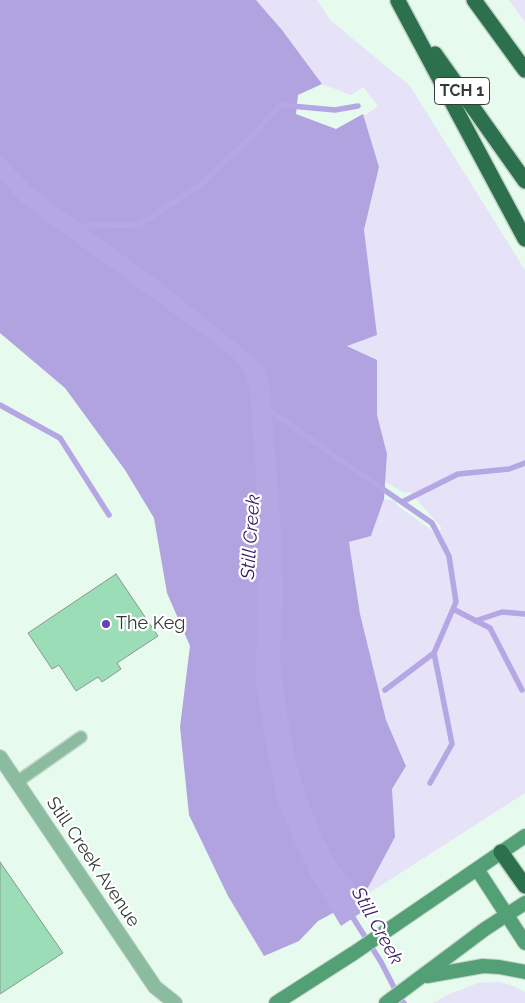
<!DOCTYPE html>
<html>
<head>
<meta charset="utf-8">
<style>
  body { margin:0 }
  canvas { display:block; background:#e6faee }
</style>
</head>
<body>
<canvas width="525" height="1003"></canvas>
<script>
const c = document.querySelector('canvas').getContext('2d');
c.lineJoin = 'round';
function fillPath(path, color) {
  c.fillStyle = color;
  c.fill(path, 'evenodd');
}
function shape(rows) {
  const path = new Path2D();
  for (const r of rows) {
    path.moveTo(r[0], r[1]);
    for (let i = 2; i < r.length; i += 2) path.lineTo(r[i], r[i + 1]);
  }
  return path;
}
function stroke(path, color, width, dash) {
  c.strokeStyle = color;
  c.lineWidth = width;
  c.lineCap = dash ? 'butt' : 'round';
  c.setLineDash(dash || []);
  c.stroke(path);
}
function drawText(font, color, halo, rows, align = 'center') {
  c.font = font + ' Raleway,sans-serif';
  c.lineWidth = 4.5;
  c.setLineDash([]);
  c.textBaseline = 'middle';
  c.strokeStyle = halo;
  c.fillStyle = color;
  for (const [text, x, y, turn = 0] of rows) {
    c.save();
    c.translate(x, y);
    c.rotate((+turn || 0) * Math.PI / 180);
    c.textAlign = isNaN(turn) ? turn : align;
    if (halo) c.strokeText(text, 0, 0);
    c.fillText(text, 0, 0);
    c.restore();
  }
}
fillPath(shape([
  [256,0,317,0,330,20,410,86,525,270,525,793,363,897,395,837,392,789,406,764,386,720,360,614,349,542,371,536,384,499,395,501,398,506,434,532,441,530,441,527,410,492,405,493,385,482,387,457,377,415,377,360,346,345,364,230,379,167,363,114,366,115,378,106,363,87,351,95,322,84,282,30],
  [509,0,525,0,525,22],
  [498,982,511,985,525,992,525,1003,433,1003,445,996,478,983]
]), '#e6e2f8');
fillPath(shape([
  [0,0,256,0,282,30,322,84,298,95,296,114,336,129,363,114,379,167,364,230,377,335,347,346,377,360,377,415,387,454,384,499,371,536,349,542,360,614,386,720,406,766,392,789,395,837,363,897,318,921,299,941,264,956,228,896,189,815,180,727,190,646,167,593,154,518,125,470,65,388,0,333]
]), '#b1a3df');
fillPath(shape([
  [0,155,33,189,165,286,252,356,265,371,270,389,282,542,283,599,280,656,287,714,296,763,309,804,324,840,337,864,371,906,341,926,311,876,294,841,277,800,265,738,256,681,259,518,250,391,244,373,232,356,23,204,0,179]
]), '#b5a7e4');
stroke(shape([
  [78,226,139,225,201,184,252,136,280,105,335,110,358,106],
  [0,405,60,438,109,515],
  [270,411,432,523,449,556,456,602,434,653,452,744,430,783],
  [402,502,458,474,509,469,525,463],
  [453,609,490,628,522,690],
  [475,621,502,612,525,614],
  [385,690,434,653],
  [350,913,381,962,400,999,404,1003]
]), '#b5a7e4', 5.5);
const building = shape([
  [116,574,158,636,117,663,121,669,102,682,98,677,76,691,59,665,52,669,28,633,116,574],
  [0,862,63,953,0,994,0,862]
]);
fillPath(building, '#9bddb6');
stroke(building, '#87998e', 1);
const service = shape([
  [17,782,81,737]
]);
const minor = shape([
  [0,757,155,987,175,1003]
]);
const secondary = shape([
  [477,869,525,943],
  [427,976,483,966,499,967,525,972],
  [276,1003,354,953,525,836],
  [386,1003,485,929,525,903]
]);
const motorway = shape([
  [474,0,525,70],
  [398,1,525,239],
  [435,54,525,181],
  [501,852,525,886]
]);
stroke(service, '#c2d4c9', 14);
stroke(minor, '#c2d4c9', 16);
stroke(secondary, '#c2d4c9', 16);
stroke(motorway, '#c2d4c9', 18);
stroke(service, '#8cbc9f', 11);
stroke(minor, '#8cbc9f', 14);
stroke(secondary, '#53a076', 14);
stroke(motorway, '#2d704d', 15);
for (const [x, y, r, color] of [
  [106,624,5,"#6940b8"]
]) {
  const dot = new Path2D();
  dot.arc(x, y, r, 0, 2 * Math.PI);
  c.fillStyle = color;
  c.fill(dot);
  stroke(dot, '#fff', 2);
}
for (const [x, y, w] of [
  [462,91,55]
]) {
  const box = new Path2D();
  box.roundRect(x - w / 2, y - 13.5, w, 27, 4);
  c.fillStyle = '#fff';
  c.fill(box);
  stroke(box, '#343b36', 1);
}
drawText('bold 16px', '#343b36', null, [
  ["TCH 1",462,91]
]);
drawText('18px', '#343b36', '#fff', [
  ["The Keg",116,624]
], 'left');
drawText('18px', '#343b36', '#fff', [
  ["Still Creek Avenue",93,862,56]
]);
drawText('italic 19px', '#371f64', '#fff', [
  ["Still Creek",251,537,-86],
  ["Still Creek",377,926,61]
]);
</script>
</body>
</html>
